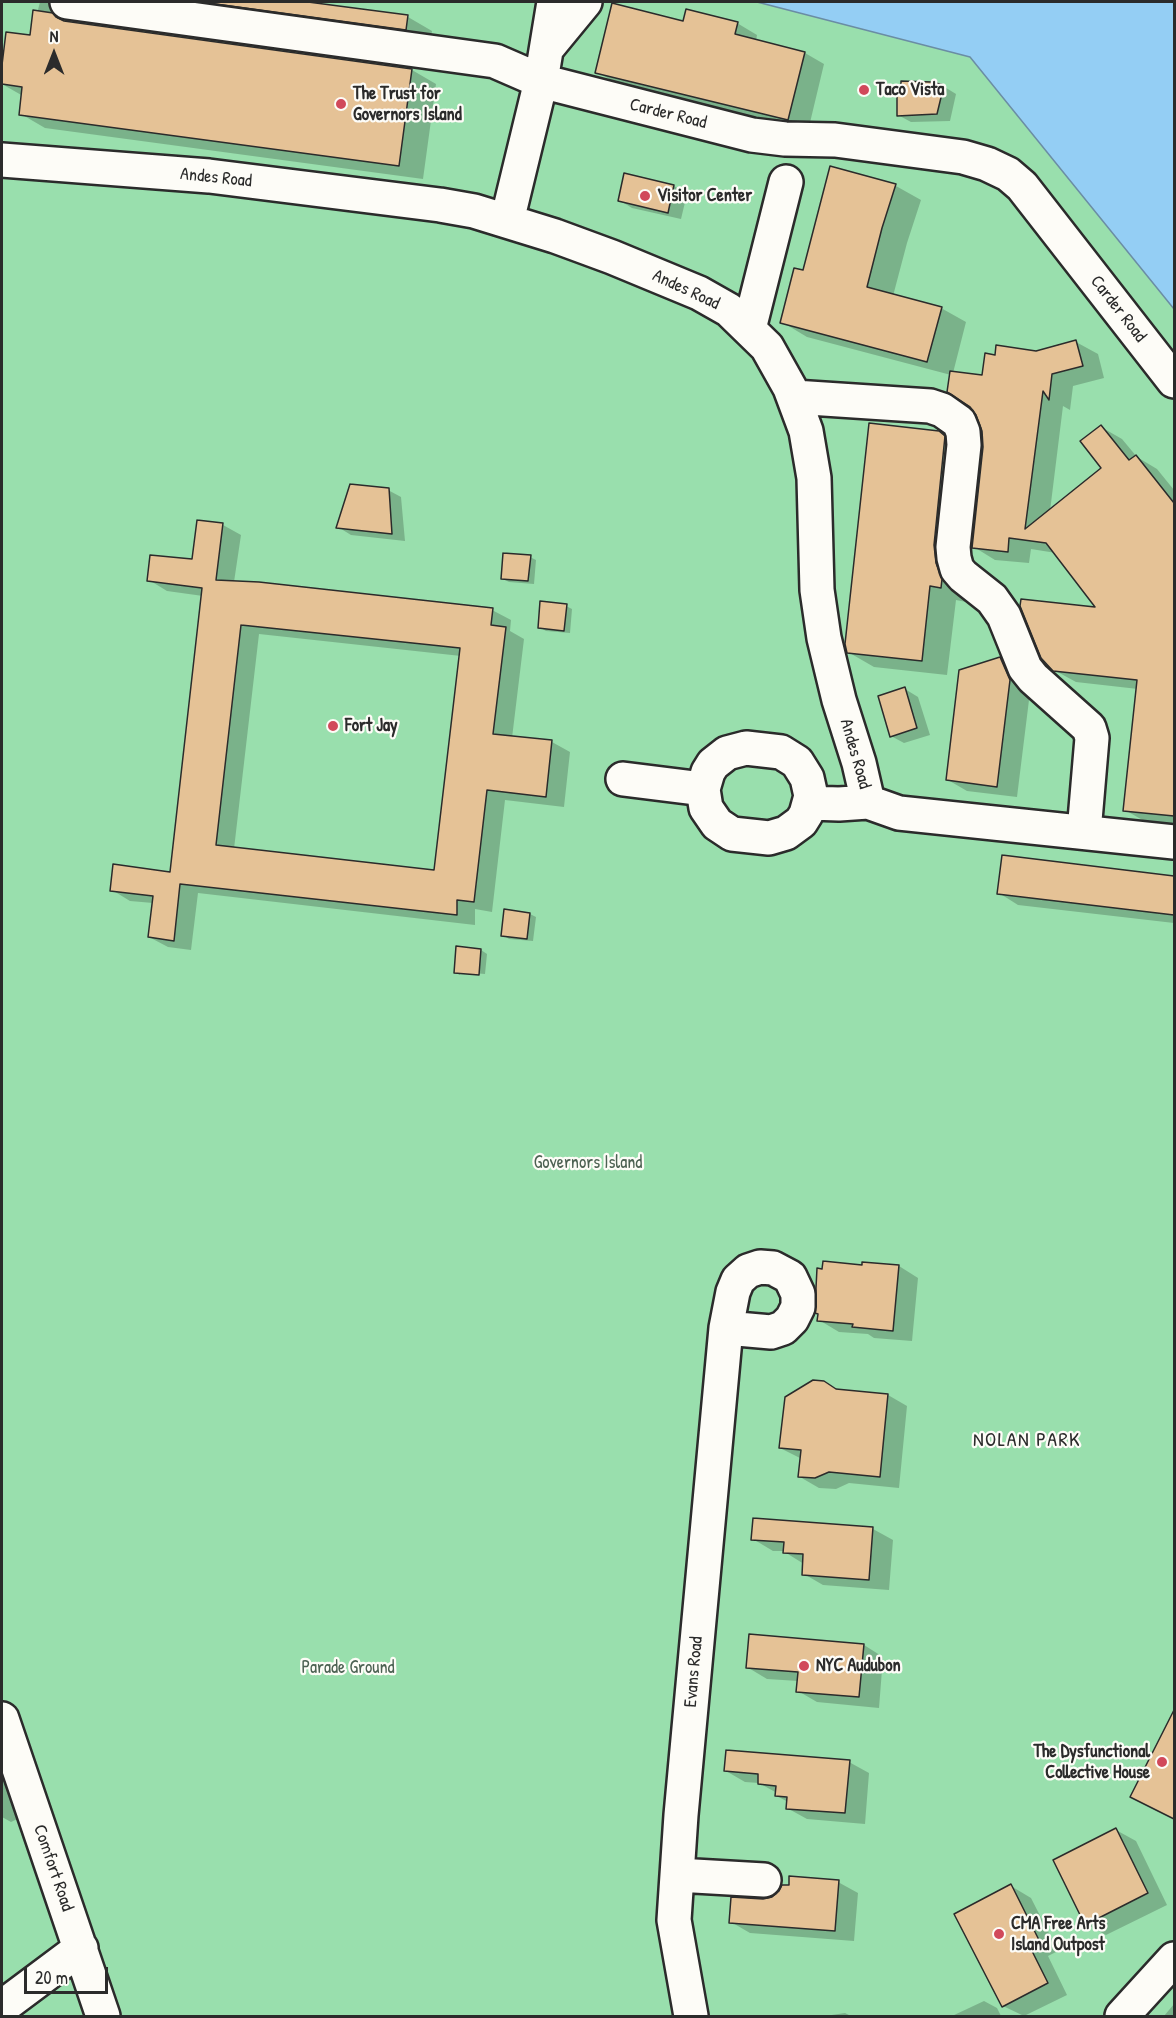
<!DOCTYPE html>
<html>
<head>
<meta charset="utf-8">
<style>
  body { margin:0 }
  #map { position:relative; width:1176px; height:2018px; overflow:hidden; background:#fdfcf7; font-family:"Patrick Hand",sans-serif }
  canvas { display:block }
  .frame { position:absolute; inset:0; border:3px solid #2b2b2b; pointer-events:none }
  .north { position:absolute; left:24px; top:24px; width:60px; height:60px; -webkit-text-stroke:4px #fdfcf7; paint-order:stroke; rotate:0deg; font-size:16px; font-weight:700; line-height:24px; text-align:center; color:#2b2b2b }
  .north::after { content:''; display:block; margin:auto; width:21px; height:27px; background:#2b2b2b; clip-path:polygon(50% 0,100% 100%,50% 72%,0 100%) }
  .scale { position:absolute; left:24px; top:1967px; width:84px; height:27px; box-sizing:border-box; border:3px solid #2b2b2b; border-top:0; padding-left:8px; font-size:18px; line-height:21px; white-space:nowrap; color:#2b2b2b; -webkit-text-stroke:4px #fdfcf7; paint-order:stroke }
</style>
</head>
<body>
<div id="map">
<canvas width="1176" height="2018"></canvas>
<div class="frame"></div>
<div class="north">N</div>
<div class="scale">20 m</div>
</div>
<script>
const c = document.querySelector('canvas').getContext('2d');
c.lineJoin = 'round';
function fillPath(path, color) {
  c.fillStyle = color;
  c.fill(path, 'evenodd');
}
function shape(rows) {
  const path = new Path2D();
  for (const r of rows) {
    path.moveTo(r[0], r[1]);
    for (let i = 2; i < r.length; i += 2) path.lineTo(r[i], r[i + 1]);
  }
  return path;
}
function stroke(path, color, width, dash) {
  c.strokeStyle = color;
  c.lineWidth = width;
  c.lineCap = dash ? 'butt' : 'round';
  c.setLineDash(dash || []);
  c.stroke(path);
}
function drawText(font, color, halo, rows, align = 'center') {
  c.font = font + ' "Patrick Hand",sans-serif';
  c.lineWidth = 4.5;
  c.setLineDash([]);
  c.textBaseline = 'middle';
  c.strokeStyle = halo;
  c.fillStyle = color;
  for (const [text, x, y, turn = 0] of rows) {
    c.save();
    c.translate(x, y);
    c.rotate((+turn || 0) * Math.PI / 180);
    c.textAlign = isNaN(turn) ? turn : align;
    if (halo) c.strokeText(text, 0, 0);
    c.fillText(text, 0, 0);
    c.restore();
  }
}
fillPath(shape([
  [2,2,757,2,970,57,1174,309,1174,2016,2,2016]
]), '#99dfad');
const water = shape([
  [757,2,1174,2,1174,309,970,57,757,2]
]);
fillPath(water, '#94cef4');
stroke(water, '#6a8da4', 1.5);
fillPath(shape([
  [40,2,80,2,72,14,73,20,62,14,62,18,78,27,412,70,436,84,423,179,45,128,21,114,23,96,2,84,7,34,31,37],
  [131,2,297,2,408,17,432,31,430,43],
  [684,23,737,23,757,35,756,41,805,53,824,64,808,131,616,83,597,72],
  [943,86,956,94,950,121,911,122,898,115],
  [831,168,896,186,921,200,907,243,893,296,941,308,966,322,953,373,983,377,996,356,1037,352,1076,342,1098,354,1104,378,1073,386,1070,410,1063,406,1050,511,1103,468,1101,427,1122,439,1137,457,1157,469,1174,490,1174,825,1146,822,1125,810,1138,689,1076,682,1054,670,1098,609,1056,553,1031,549,1029,563,995,560,974,547,984,447,983,430,978,414,951,375,807,337,782,322,804,272],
  [625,175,674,186,687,194,681,219,632,208,619,200],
  [938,432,965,447,967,595,966,602,956,600,947,675,874,667,848,652],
  [388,490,401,497,405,541,351,535,338,527],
  [198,522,223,525,241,535,234,582,492,610,511,620,510,631,524,639,512,738,552,742,570,752,564,807,505,800,492,912,475,909,475,925,198,893,191,950,168,947,149,937,153,903,130,901,112,890,171,873,203,596,167,591,149,580,193,561],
  [259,634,461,656,435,872,234,849],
  [530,557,536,560,534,584,509,582,503,579],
  [566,606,572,609,570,633,546,631,539,627],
  [1000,659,1020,670,1030,692,1017,797,967,791,948,780],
  [905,689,918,697,930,735,904,743,891,736],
  [1003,857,1174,877,1174,923,1018,905,999,893],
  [530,914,536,917,533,941,509,939,503,935],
  [458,948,481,950,487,954,485,974,460,972,460,975,456,972],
  [899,1266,918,1278,912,1341,874,1338,868,1334,839,1332,819,1320,863,1267],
  [836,1390,888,1395,907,1406,899,1488,849,1483,836,1489,819,1488,800,1477,802,1459,780,1448],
  [754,1520,873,1529,893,1540,889,1590,823,1585,804,1574,804,1564,783,1551,773,1551,753,1539],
  [864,1645,883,1657,879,1708,817,1702,798,1691,798,1681,767,1679,747,1667],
  [1174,1718,1174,1819,1151,1808,1164,1740],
  [2,1753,28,1814,11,1822,2,1817],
  [849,1762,869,1773,865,1824,807,1819,787,1808,788,1802,777,1796,777,1793,759,1783,745,1782,726,1771],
  [1116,1830,1136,1841,1167,1905,1106,1935,1086,1924],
  [838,1882,858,1893,854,1941,750,1933,731,1922,763,1900,773,1898,781,1892],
  [1011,1886,1031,1898,1058,1951,1048,1956,1067,1995,1024,2016,1003,2006],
  [984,2001,997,2008,1001,2016,952,2016],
  [1174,2004,1174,2016,1164,2016],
  [845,2013,851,2016,825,2016]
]), '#0003');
const building = shape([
  [201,2,308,2,408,15,406,30,201,2],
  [612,3,683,21,686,9,738,22,735,34,805,52,788,120,595,73,612,3],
  [33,10,53,13,56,17,64,21,412,69,399,166,19,115,22,87,2,84,2,65,6,32,30,35,33,10],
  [901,81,931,82,944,85,937,114,897,116,897,94,901,94,901,81],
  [830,166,896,184,882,228,867,287,942,307,927,362,780,323,794,268,803,270,830,166],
  [624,173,674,185,668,213,618,201,624,173],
  [1076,340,1083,366,1052,374,1049,400,1043,391,1025,529,1101,468,1080,441,1101,425,1129,460,1136,455,1174,503,1174,816,1123,811,1137,680,1053,671,1041,658,1020,606,1021,599,1095,607,1046,543,1009,538,1008,552,972,548,983,447,982,431,976,415,970,407,947,392,950,371,982,375,985,353,995,355,996,345,1036,351,1076,340],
  [869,423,939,431,945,436,934,545,936,563,942,579,941,588,930,586,922,661,847,653,845,644,869,423],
  [350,484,389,488,392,534,336,528,350,484],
  [197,520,223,523,216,580,259,582,493,608,491,625,506,627,493,734,552,740,546,797,487,790,474,902,457,900,457,915,180,884,174,941,148,937,153,896,110,891,113,864,170,872,202,588,147,581,150,555,192,559,197,520],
  [241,625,460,648,434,870,216,845,241,625],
  [503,553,531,555,528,581,501,579,503,553],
  [540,601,567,604,564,631,538,628,540,601],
  [1000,657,1010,680,997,787,946,780,959,670,1000,657],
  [905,687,917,728,890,737,878,696,905,687],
  [1002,855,1174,876,1174,915,997,894,1002,855],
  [504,909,530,913,527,939,501,936,504,909],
  [456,946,481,949,479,975,454,973,456,946],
  [823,1261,862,1265,862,1262,899,1265,893,1331,852,1327,853,1324,817,1321,818,1314,815,1313,816,1288,817,1268,822,1269,823,1261],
  [813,1380,824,1381,836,1389,888,1394,880,1477,829,1472,815,1478,798,1477,801,1450,779,1448,785,1397,813,1380],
  [753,1518,873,1527,869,1580,802,1575,803,1554,783,1553,784,1542,751,1540,753,1518],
  [749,1634,864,1644,859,1697,796,1692,798,1672,746,1668,749,1634],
  [1174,1710,1174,1819,1130,1797,1174,1710],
  [726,1750,850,1760,845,1813,786,1809,787,1797,775,1796,776,1786,758,1784,758,1774,724,1771,726,1750],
  [1116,1828,1148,1893,1085,1925,1053,1860,1116,1828],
  [789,1876,839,1880,835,1931,729,1923,731,1897,763,1899,772,1897,779,1891,782,1885,789,1885,789,1876],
  [1011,1884,1039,1940,1029,1945,1048,1983,1002,2007,954,1914,1011,1884]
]);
fillPath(building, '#e5c296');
stroke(building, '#2b2b2b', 1.5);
const minor = shape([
  [67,2,495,61,541,81,752,135,785,139,835,140,963,157,987,164,1008,174,1022,186,1174,381],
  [548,47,585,2],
  [2,160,209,176,440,205,474,211,555,236,612,257,699,293,729,310,767,347,790,388,806,431,814,478,817,590,824,638,839,700,859,763,868,802,899,813,1174,842],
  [507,221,541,81,554,2],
  [749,329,786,182],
  [794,397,930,406,942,410,959,422,963,432,964,445,953,547,954,558,957,569,963,576,992,599,1004,616,1025,668,1033,678,1089,728,1092,738,1084,832],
  [746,748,781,752,797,762,807,778,811,796,806,814,801,822,786,833,769,838,732,834,717,824,706,808,703,789,708,772,713,764,727,753,746,748],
  [623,779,703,789],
  [810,803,839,804,868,802],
  [2,1719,103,2016],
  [677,1875,764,1880],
  [2,2007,81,1948],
  [691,2016,674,1920,681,1815,726,1328,733,1292,738,1280,748,1271,760,1267,773,1268,790,1277,798,1294,798,1307,792,1319,783,1328,771,1332,726,1328],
  [1122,2016,1174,1959]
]);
stroke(minor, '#2b2b2b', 38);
stroke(minor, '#fdfcf7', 33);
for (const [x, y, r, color] of [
  [864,90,6,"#d1495b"],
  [341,104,6,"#d1495b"],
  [645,196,6,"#d1495b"],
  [333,726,6,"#d1495b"],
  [804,1666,6,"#d1495b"],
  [1162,1762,6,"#d1495b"],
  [999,1934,6,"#d1495b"]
]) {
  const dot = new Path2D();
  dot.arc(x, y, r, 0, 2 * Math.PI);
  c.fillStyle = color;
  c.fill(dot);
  stroke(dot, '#fdfcf7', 2);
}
drawText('bold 18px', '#2b2b2b', '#fdfcf7', [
  ["Taco Vista",876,90],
  ["The Trust for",353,94],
  ["Governors Island",353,115],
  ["Visitor Center",657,196],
  ["Fort Jay",345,726],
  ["NYC Audubon",816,1666],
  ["The Dysfunctional",1150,1752,"right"],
  ["Collective House",1150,1773,"right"],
  ["CMA Free Arts",1011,1924],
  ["Island Outpost",1011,1945]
], 'left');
drawText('18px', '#2b2b2b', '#fdfcf7', [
  ["Carder Road",668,114,14],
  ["Andes Road",216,178,6],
  ["Andes Road",686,290,25],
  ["Carder Road",1118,309,52],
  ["Andes Road",855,754,74],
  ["Evans Road",694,1672,-85],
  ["Comfort Road",53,1868,71]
]);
drawText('18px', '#4c6152', '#fdfcf7', [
  ["Governors Island",588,1163],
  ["Parade Ground",348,1668]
]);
c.letterSpacing = '1.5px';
drawText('20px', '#2b2b2b', '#fdfcf7', [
  ["NOLAN PARK",1027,1441]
]);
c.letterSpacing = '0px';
</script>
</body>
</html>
